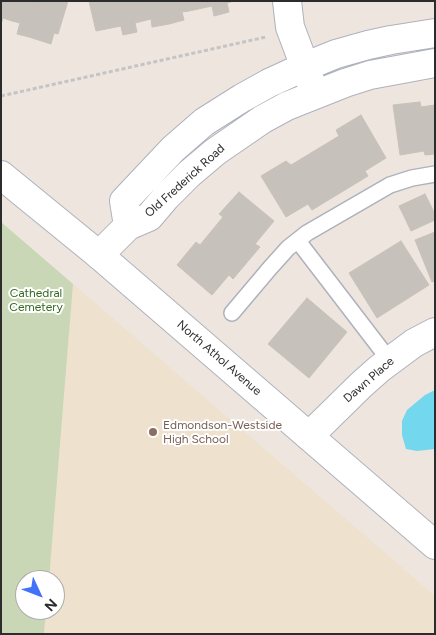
<!DOCTYPE html>
<html>
<head>
<meta charset="utf-8">
<style>
  body { margin:0 }
  #map { position:relative; width:436px; height:635px; overflow:hidden; background:#ede5de; font-family:Figtree,sans-serif }
  canvas { display:block }
  .frame { position:absolute; inset:0; border:2px solid #2c2c2c; pointer-events:none }
  .north { position:absolute; left:15px; top:570px; width:50px; height:50px; box-sizing:border-box; background:#fff; border:1px solid #ababab; border-radius:50%; rotate:133deg; font-size:14px; font-weight:700; line-height:20px; text-align:center; color:#2c2c2c }
  .north::after { content:''; display:block; margin:auto; width:18px; height:22px; background:#4172f8; clip-path:polygon(50% 0,100% 100%,50% 72%,0 100%) }
</style>
</head>
<body>
<div id="map">
<canvas width="436" height="635"></canvas>
<div class="frame"></div>
<div class="north">N</div>
</div>
<script>
const c = document.querySelector('canvas').getContext('2d');
c.lineJoin = 'round';
function fillPath(path, color) {
  c.fillStyle = color;
  c.fill(path, 'evenodd');
}
function shape(rows) {
  const path = new Path2D();
  for (const r of rows) {
    path.moveTo(r[0], r[1]);
    for (let i = 2; i < r.length; i += 2) path.lineTo(r[i], r[i + 1]);
  }
  return path;
}
function stroke(path, color, width, dash) {
  c.strokeStyle = color;
  c.lineWidth = width;
  c.lineCap = dash ? 'butt' : 'round';
  c.setLineDash(dash || []);
  c.stroke(path);
}
function drawText(font, color, halo, rows, align = 'center') {
  c.font = font + ' Figtree,sans-serif';
  c.lineWidth = 4;
  c.setLineDash([]);
  c.textBaseline = 'middle';
  c.strokeStyle = halo;
  c.fillStyle = color;
  for (const [text, x, y, turn = 0] of rows) {
    c.save();
    c.translate(x, y);
    c.rotate((+turn || 0) * Math.PI / 180);
    c.textAlign = isNaN(turn) ? turn : align;
    if (halo) c.strokeText(text, 0, 0);
    c.fillText(text, 0, 0);
    c.restore();
  }
}
fillPath(shape([
  [73,284,435,596,435,634,44,634,46,610,55,610,55,580,49,580]
]), '#eee1ce');
fillPath(shape([
  [1,222,73,284,49,580,25,580,25,610,46,610,44,634,1,634]
]), '#c9d7b6');
fillPath(shape([
  [435,390,435,449,417,451,406,449,402,435,402,421,407,410,425,395]
]), '#73d7ee');
const building = shape([
  [1,1,17,1,12,21,3,18,1,24,1,1],
  [17,1,39,1,29,37,17,34,20,23,12,21,17,1],
  [39,1,68,1,58,34,54,33,51,44,29,37,39,1],
  [89,1,115,1,121,26,96,31,89,1],
  [115,1,139,1,143,21,135,23,137,32,123,35,115,1],
  [139,1,165,1,169,24,152,27,151,19,143,21,139,1],
  [165,1,186,1,189,11,182,12,184,20,169,24,165,1],
  [186,1,211,1,212,6,189,11,186,1],
  [211,1,234,1,227,3,229,12,214,16,211,1],
  [420,102,421,107,435,105,435,154,425,155,424,151,400,155,393,105,420,102],
  [361,115,386,158,365,171,368,176,312,210,308,204,286,217,261,176,286,161,291,165,339,136,336,130,361,115],
  [239,192,274,221,255,244,260,247,233,279,229,275,212,295,177,265,196,242,200,245,223,217,219,214,239,192],
  [425,194,435,214,435,220,411,231,399,206,425,194],
  [435,232,435,281,432,282,415,240,435,232],
  [401,241,429,285,377,318,349,273,401,241],
  [307,298,347,332,309,378,268,344,307,298]
]);
fillPath(building, '#c6c1ba');
stroke(building, '#c9c1b8', 1);
const lane = shape([
  [298,241,390,361],
  [232,313,270,268,288,248,307,233,390,185,412,178,435,174]
]);
const street = shape([
  [287,1,290,27,311,83],
  [128,226,124,201,173,149,204,122,242,98,269,83,304,67,336,54,368,45,391,40,435,33],
  [99,255,128,226,149,217,166,197,189,174,215,152,263,119,287,106,345,83,370,75,435,63],
  [309,436,361,385,379,369,414,343,435,332]
]);
const secondary = shape([
  [1,175,99,255,435,545]
]);
stroke(lane, '#aeb2bc', 18);
stroke(street, '#aeb2bc', 30);
stroke(secondary, '#aeb2bc', 30);
stroke(shape([
  [1,96,266,37]
]), '#c4c4c4', 3, [4, 2.5]);
stroke(lane, '#fff', 15);
stroke(street, '#fff', 28);
stroke(secondary, '#fff', 28);
for (const [x, y, r, color] of [
  [153,432,5,"#8d6e63"]
]) {
  const dot = new Path2D();
  dot.arc(x, y, r, 0, 2 * Math.PI);
  c.fillStyle = color;
  c.fill(dot);
  stroke(dot, '#fff', 2);
}
drawText('12px', '#2c2c2c', '#fff', [
  ["Old Frederick Road",185,181,-42],
  ["North Athol Avenue",219,358,41],
  ["Dawn Place",369,380,-41]
]);
drawText('12px', '#32691b', '#fff', [
  ["Cathedral",36,293],
  ["Cemetery",36,307]
]);
drawText('12px', '#785e54', '#fff', [
  ["Edmondson-Westside",163,425],
  ["High School",163,439]
], 'left');
</script>
</body>
</html>
